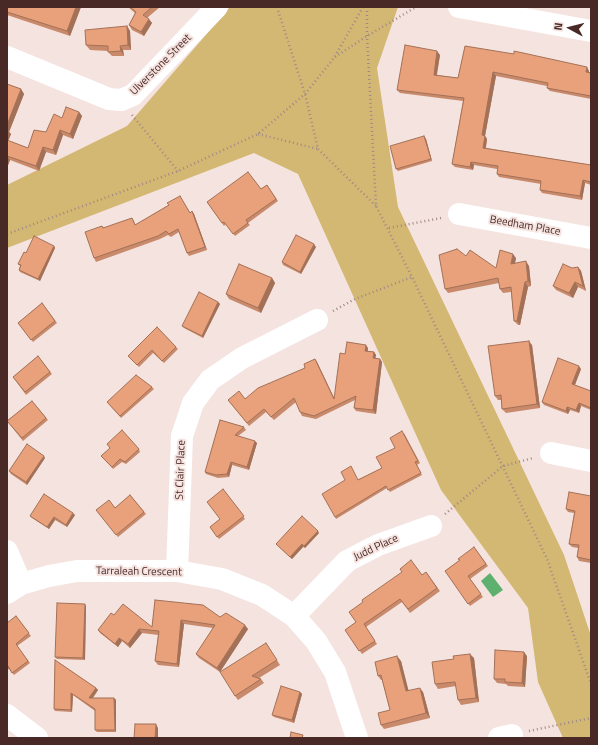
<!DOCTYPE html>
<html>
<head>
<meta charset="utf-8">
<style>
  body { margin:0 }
  #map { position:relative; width:598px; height:745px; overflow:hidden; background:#f5e3e0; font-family:"Titillium Web",sans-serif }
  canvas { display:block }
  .frame { position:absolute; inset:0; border:8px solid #492925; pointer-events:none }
  .north { position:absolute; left:550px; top:8px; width:40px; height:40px; -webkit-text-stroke:3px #f5e3e0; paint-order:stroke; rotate:277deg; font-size:11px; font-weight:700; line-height:16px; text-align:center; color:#492925 }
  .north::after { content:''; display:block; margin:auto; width:14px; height:18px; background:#492925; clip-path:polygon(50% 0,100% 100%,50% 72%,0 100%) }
</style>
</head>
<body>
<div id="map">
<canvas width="598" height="745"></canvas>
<div class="frame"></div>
<div class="north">N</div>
</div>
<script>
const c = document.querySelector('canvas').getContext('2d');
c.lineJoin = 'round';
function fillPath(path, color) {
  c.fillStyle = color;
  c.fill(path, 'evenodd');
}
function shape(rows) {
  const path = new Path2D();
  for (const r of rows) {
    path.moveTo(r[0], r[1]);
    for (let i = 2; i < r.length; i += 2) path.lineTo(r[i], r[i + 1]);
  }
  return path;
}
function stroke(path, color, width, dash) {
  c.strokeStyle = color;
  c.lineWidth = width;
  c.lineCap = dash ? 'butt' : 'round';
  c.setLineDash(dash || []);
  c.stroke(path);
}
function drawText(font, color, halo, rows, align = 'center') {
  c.font = font + ' "Titillium Web",sans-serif';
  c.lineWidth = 4;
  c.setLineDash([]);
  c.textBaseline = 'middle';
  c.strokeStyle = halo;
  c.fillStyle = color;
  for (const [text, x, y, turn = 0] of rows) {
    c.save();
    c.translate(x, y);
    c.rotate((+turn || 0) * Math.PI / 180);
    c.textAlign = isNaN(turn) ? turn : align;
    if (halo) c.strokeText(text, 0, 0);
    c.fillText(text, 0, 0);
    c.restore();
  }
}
fillPath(shape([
  [230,7,398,7,377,68,398,207,564,555,591,636,591,738,563,738,538,682,528,608,441,490,298,174,254,153,7,248,7,185,127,126]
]), '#d3b873');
fillPath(shape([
  [490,573,503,590,493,597,481,581]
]), '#5db06d');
stroke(shape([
  [277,7,305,94,318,149,376,206],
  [367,7,367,36,376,206,412,277,547,559,591,684],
  [335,57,367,36,416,7],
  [132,115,178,171],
  [258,134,318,149],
  [389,228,441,218],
  [7,234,178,171,258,134,305,94,334,58,363,7],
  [333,311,355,299,412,277],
  [445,514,503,466,533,458],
  [529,731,591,718]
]), '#a18884', 2.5, [1, 3]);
stroke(shape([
  [459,7,591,31],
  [7,57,109,99,121,100,133,95,217,7],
  [459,214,591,238],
  [551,453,591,461],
  [7,551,21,584],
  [177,571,182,436,193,403,210,380,242,358,317,320],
  [7,593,21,584,49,576,77,571,177,571,222,579,262,595,294,616,316,641,335,672,357,738],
  [294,616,347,561,378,545,431,526],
  [7,715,37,738],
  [499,738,512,735]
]), '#fff', 22);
fillPath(shape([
  [7,7,81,7,70,36,7,15],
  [128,7,160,7,147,18,152,23,144,36,132,30,129,25,135,13],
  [127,26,130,31,131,50,123,50,124,56,112,56,108,52,108,51,90,50,86,45],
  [465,46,589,71,589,72,591,73,591,99,550,91,547,88,547,86,496,76,485,136,487,139,486,148,591,165,591,185,585,183,582,200,542,193,540,190,541,184,499,177,497,174,497,169,474,165,473,170,455,167,452,164,463,101,400,93,397,90,440,55,437,75,458,78],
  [7,84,21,89,24,94,9,132,11,134,8,141,28,148,62,118,79,112,82,116,73,139,63,135,56,155,46,152,39,171,10,160,7,168],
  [424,136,426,139,432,161,398,171,396,169],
  [267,185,278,201,248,223,250,225,235,236,226,224,224,226,207,202,261,189],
  [180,196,190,213,192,211,194,214,207,250,189,256,187,253,179,232,171,237,168,235,160,239,96,262,94,258,102,226,104,228,132,218,134,221,135,225,169,205],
  [54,246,55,248,40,281,20,272,19,270,20,266,18,264,26,253],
  [316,247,301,274,283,265,282,262],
  [466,256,496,268,516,258,515,263,529,266,531,286,528,287,520,325,518,325,514,321,511,292,503,293,500,289,499,283,448,293,445,289],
  [578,267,581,271,586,291,578,287,573,298,556,290,553,286],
  [272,278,275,283,261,313,229,299,226,294],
  [218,302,220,304,203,338,184,328,182,326],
  [42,303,57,323,33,342,18,323],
  [157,327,178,349,164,363,153,353,139,367,128,356],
  [532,345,540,408,506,413,502,409,501,400,498,400,495,396],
  [368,348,368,351,374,352,376,355,375,358,380,359,382,362,376,414,356,411,354,408,355,400,316,419,302,416,300,412,296,402,274,420,266,412,249,426,228,400,245,399,305,368,315,359,317,362,334,398,345,354],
  [38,356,52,374,26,395,13,377],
  [581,369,575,385,591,391,591,410,581,406,579,413,570,410,568,414,544,405,542,402],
  [152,387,154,389,121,418,107,402],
  [32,401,48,420,23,441,7,421],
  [220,420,244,427,246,430,238,436,257,443,249,470,232,465,229,477,218,478,206,474,205,472],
  [404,433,420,463,417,465,422,475,390,492,387,488,336,519,335,517,359,479,382,468],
  [107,444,139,449,140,452,126,464,122,462,113,469,101,456,110,448],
  [45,458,27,485,11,474,9,471],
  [223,489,245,519,219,539,210,527,220,519],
  [130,495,146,514,118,537,96,510,115,508],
  [591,496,591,563,579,561,577,557,578,548,572,547,569,544,574,513,568,512,566,509],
  [75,515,67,527,55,520,49,529,32,518,30,516],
  [319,533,305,548,303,547,292,559,276,544],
  [474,547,488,566,470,579,483,597,470,606,445,571,460,560],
  [426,572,440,591,410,613,402,602,366,627,377,644,362,654,345,630],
  [155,600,220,617,248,629,220,672,199,658,196,654,213,628,184,624,179,667,158,665,155,661,158,635,142,633,130,648,122,641,118,647,100,633,98,630,114,615,152,627],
  [86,606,85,660,57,659,55,657],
  [16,616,31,636,17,646,30,663,14,675,9,669,7,670,7,623],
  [266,643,280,665,259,678,261,679,264,683,238,700,235,696],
  [527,656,525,687,508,686,506,684,497,683,494,679],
  [474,658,479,702,461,705,458,700,456,686,438,689,435,684],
  [55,660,96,688,98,690,93,698,114,698,116,700,116,732,97,732,95,730,95,711,73,695,72,712,55,711,54,709],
  [401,661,408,691,423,692,430,718,384,729,381,725,390,710,382,680,381,680,378,676],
  [300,692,302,694,294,723,274,717,272,715]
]), '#c88a6b');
fillPath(shape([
  [76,7,81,7,70,36,67,31],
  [149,19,152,23,144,36,141,32],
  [127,26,130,31,131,50,128,45],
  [120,46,123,50,124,56,121,51],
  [437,51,440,55,436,78,434,75],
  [587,67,589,71,589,75,586,72],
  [493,72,496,76,485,136,487,139,485,151,483,148,482,135],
  [21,89,24,94,9,132,11,134,7,144,7,125],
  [79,112,82,116,73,139,70,134],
  [60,130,63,135,56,155,53,150],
  [424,136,426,139,432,161,431,159],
  [43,147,46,152,39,171,36,166],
  [7,156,10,160,7,168],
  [471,162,474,165,473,170,470,167],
  [583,180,585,183,582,200,580,196],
  [192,211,194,214,207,250,205,247],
  [314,244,316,247,301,274,300,272],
  [54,246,55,248,40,281,38,279],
  [513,254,516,258,514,268,511,264],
  [526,261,529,266,531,286,528,281],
  [578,267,581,271,586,291,583,286],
  [272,278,275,283,261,313,258,308],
  [525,282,528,287,520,325,517,321],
  [575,282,578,287,573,298,569,293],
  [218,302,220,304,203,338,202,336],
  [529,341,532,345,540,408,537,404],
  [366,345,368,348,367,354,365,351],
  [374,352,376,355,375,361,373,358],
  [315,359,317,362,336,402,334,399],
  [380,359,382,362,376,414,373,410],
  [579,366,581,369,574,387,572,384],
  [579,403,581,406,579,413,576,410],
  [567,407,570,410,568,414,566,411],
  [255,441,257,443,249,470,247,467],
  [44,456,45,458,27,485,26,482],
  [231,462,232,465,229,477,227,474],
  [73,513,75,515,67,527,66,525],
  [54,517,55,520,49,529,47,527],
  [318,531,319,533,305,548,304,546],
  [302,544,303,547,292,559,290,557],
  [85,604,86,606,85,660,83,658],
  [181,620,184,624,179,667,177,664],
  [245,625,248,629,220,672,217,668],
  [139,629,142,633,130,648,128,644],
  [119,638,122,641,118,647,115,644],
  [524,652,527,656,525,687,522,683],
  [470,654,474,658,479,702,476,698],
  [397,656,401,661,410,696,406,691],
  [96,688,98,690,91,700,89,698],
  [420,688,423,692,430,718,426,713],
  [300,692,302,694,294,723,292,720],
  [71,693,73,695,72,712,71,710],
  [114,698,116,700,116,732,115,730],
  [156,724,158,728,158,738,155,738]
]), '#a37157');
const building = shape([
  [7,7,76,7,67,31,7,12,7,7],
  [130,7,152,7,143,15,149,19,141,32,129,25,136,12,130,7],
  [127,26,128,45,120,46,121,51,108,52,108,46,86,45,85,30,127,26],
  [405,45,437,51,434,75,458,78,465,46,514,54,514,51,587,67,586,72,591,73,591,96,547,88,548,83,493,72,482,135,485,136,483,148,591,165,591,182,583,180,580,196,540,190,541,181,497,174,498,166,471,162,470,167,452,164,464,98,397,90,405,45],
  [7,84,21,89,7,125,7,84],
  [66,107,79,112,70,134,60,130,53,150,43,147,36,166,7,156,7,140,28,148,34,130,46,132,54,114,62,118,66,107],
  [424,136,431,159,396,169,390,146,424,136],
  [248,172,261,189,267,185,276,199,246,220,248,223,233,234,224,222,222,223,207,202,248,172],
  [180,196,190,213,192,211,205,247,187,253,178,229,169,234,166,231,158,236,94,258,85,232,102,226,103,228,132,218,135,225,169,205,167,203,180,196],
  [296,235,314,244,300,272,282,262,296,235],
  [34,236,54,246,38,279,19,270,21,265,18,264,24,252,26,253,34,236],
  [457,249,466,256,470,250,496,268,500,250,513,254,511,264,526,261,528,281,525,282,517,321,514,321,511,287,500,289,498,278,445,289,439,255,457,249],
  [239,264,272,278,258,308,226,294,239,264],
  [563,264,572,268,578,267,583,286,575,282,569,293,553,286,563,264],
  [199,292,218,302,202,336,182,326,199,292],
  [42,303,55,321,31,340,18,323,42,303],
  [157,327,176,347,162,361,152,350,137,365,128,356,157,327],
  [529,341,537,404,502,409,501,395,495,396,488,346,529,341],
  [347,342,366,345,365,351,374,352,373,358,380,359,373,410,354,408,356,396,314,416,300,412,294,398,271,417,264,409,247,423,228,400,239,391,245,399,258,388,305,368,304,364,315,359,334,399,340,353,345,354,347,342],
  [38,356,50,372,25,392,13,377,38,356],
  [558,358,579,366,572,384,591,391,591,408,579,403,576,410,567,407,566,411,542,402,558,358],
  [136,375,152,387,120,416,107,402,136,375],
  [32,401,46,418,22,438,7,421,32,401],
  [220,420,244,427,235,435,255,441,247,467,231,462,227,474,216,475,205,472,220,420],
  [122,430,139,449,125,462,120,459,112,467,101,456,110,448,107,444,122,430],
  [402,431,418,461,415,462,421,473,388,490,386,486,335,517,322,494,345,480,341,472,351,466,358,480,382,468,376,457,395,448,390,438,402,431],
  [27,444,44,456,26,482,9,471,27,444],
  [223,489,244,516,217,537,210,527,220,519,207,502,223,489],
  [569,492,591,496,591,560,577,557,579,545,569,544,575,511,566,509,569,492],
  [44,494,73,513,66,525,54,517,47,527,30,516,44,494],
  [130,495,144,512,116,535,96,510,109,500,115,508,130,495],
  [302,516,318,531,304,546,302,544,290,557,276,544,302,516],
  [474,547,486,564,468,576,481,594,468,604,445,571,460,560,458,559,474,547],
  [411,560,422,575,426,572,437,588,408,609,400,599,364,624,375,641,359,651,345,630,356,622,349,612,363,602,362,600,402,572,400,569,411,560],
  [155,600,203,605,220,617,226,613,245,625,217,668,196,654,215,625,181,620,177,664,155,661,159,631,139,629,128,644,119,638,115,644,98,630,111,613,114,615,123,604,152,627,155,600],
  [57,603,85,604,83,658,55,657,57,603],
  [16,616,29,633,16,644,28,661,12,673,8,666,7,667,7,623,16,616],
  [266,643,277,660,252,676,261,679,235,696,220,672,266,643],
  [495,650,524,652,522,683,505,682,505,679,494,679,495,650],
  [470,654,476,698,458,700,455,682,435,684,432,662,454,659,453,656,470,654],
  [397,656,406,691,420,688,426,713,381,725,378,713,390,710,381,675,378,676,375,662,397,656],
  [55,660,96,688,89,698,114,698,115,730,95,730,95,709,71,693,71,710,54,709,55,660],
  [281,686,300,692,292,720,272,715,281,686],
  [135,724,156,724,155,738,134,738,135,724],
  [291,732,303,735,302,738,290,738,291,732]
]);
fillPath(building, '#e9a17c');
stroke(building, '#a37157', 1);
drawText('11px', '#492925', '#f5e3e0', [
  ["Ulverstone Street",161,65,-45],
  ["Beedham Place",525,226,10],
  ["St Clair Place",181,470,-88],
  ["Judd Place",376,548,-25],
  ["Tarraleah Crescent",139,572,1]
]);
</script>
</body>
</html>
